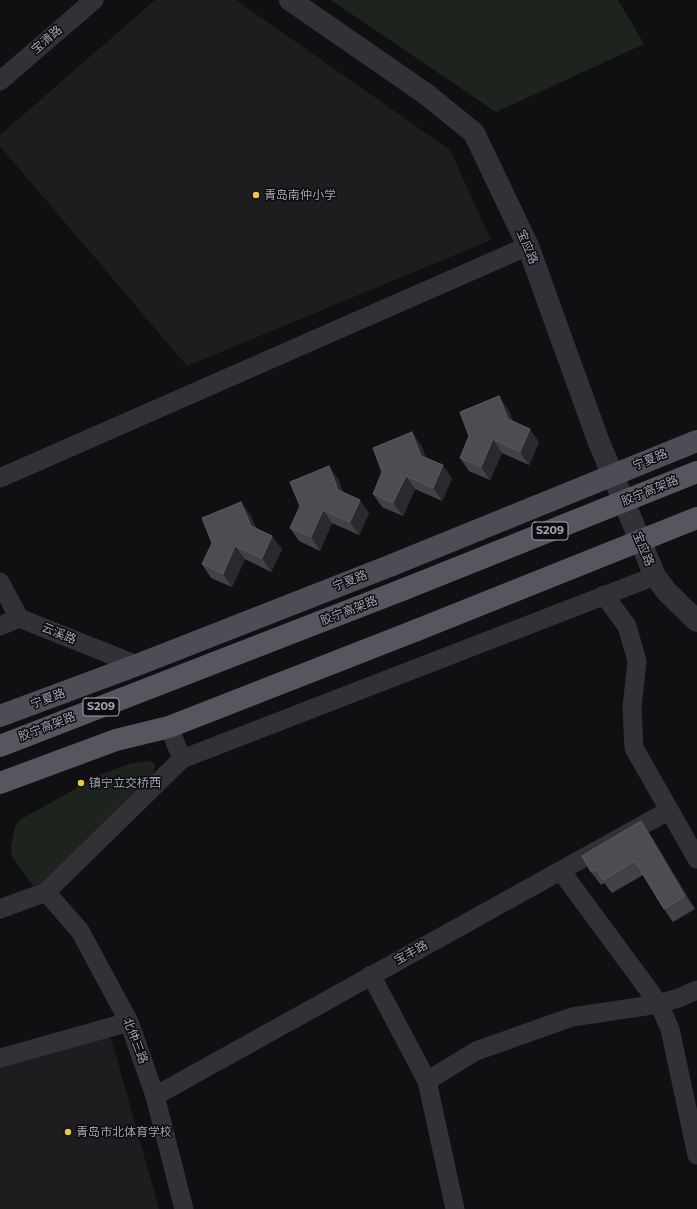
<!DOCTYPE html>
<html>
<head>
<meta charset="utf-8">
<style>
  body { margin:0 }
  canvas { display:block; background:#101012 }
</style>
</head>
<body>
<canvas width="697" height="1209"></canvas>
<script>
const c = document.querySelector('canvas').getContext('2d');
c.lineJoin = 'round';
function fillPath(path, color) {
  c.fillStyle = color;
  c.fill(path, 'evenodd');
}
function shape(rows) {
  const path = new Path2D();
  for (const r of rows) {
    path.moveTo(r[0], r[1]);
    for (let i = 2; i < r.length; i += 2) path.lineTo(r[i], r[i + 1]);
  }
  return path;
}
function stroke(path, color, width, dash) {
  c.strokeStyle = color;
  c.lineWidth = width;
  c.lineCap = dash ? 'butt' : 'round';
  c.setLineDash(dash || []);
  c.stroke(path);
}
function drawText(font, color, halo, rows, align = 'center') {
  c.font = font + ' Montserrat,"Noto Sans SC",sans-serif';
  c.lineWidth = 3;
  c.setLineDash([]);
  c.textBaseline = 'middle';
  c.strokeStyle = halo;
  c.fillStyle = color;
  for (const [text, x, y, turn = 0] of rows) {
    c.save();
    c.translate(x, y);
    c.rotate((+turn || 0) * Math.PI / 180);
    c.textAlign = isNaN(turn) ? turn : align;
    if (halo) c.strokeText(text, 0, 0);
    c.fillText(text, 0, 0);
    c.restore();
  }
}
fillPath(shape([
  [155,0,236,0,450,150,491,240,187,366,0,146,0,135],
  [107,1024,159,1209,0,1209,0,1055]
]), '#1d1c1f');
fillPath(shape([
  [331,0,618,0,644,44,496,112],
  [148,761,153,762,155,766,152,778,40,884,33,886,12,856,11,847,15,827,20,820,102,774,129,764]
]), '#1d241e');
stroke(shape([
  [0,81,94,0],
  [0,478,528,246],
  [0,582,19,618,137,665],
  [604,595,627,626,637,661,632,708,634,748,697,859],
  [0,626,19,618],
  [169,727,182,759],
  [561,871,659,1004,670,1029,697,1155],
  [46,892,80,931,129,1022,155,1096,184,1209],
  [0,909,46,892,182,759,655,576],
  [371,975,427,1081,455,1209],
  [0,1058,129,1022],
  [427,1081,476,1051,572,1017,659,1004,681,997,697,990],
  [155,1096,668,811]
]), '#313137', 19);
stroke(shape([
  [290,0,426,94,474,133,528,246,598,440,655,576,667,592,697,621]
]), '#313137', 22);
stroke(shape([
  [0,716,137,665,392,565]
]), '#4d4e55', 22);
stroke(shape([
  [0,746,402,590],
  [0,783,116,740,169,727,417,630]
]), '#56565e', 22);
stroke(shape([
  [392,565,697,441]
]), '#4d4e55', 22);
stroke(shape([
  [402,590,697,472],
  [417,630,697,518]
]), '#56565e', 22);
fillPath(shape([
  [508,409,513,422,539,442,529,465,502,453,490,480,469,471,460,458],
  [421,445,426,458,452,478,442,501,415,489,403,516,382,507,373,494],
  [338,479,343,492,369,513,359,535,332,523,320,551,299,541,290,528],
  [251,516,256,528,282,549,271,572,245,559,232,587,211,578,202,564],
  [650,834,695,909,673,922,664,909,643,875,612,893,604,883,601,885,591,872]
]), '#424147');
fillPath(shape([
  [499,396,508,409,518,433,508,419],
  [530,429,539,442,529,465,520,452],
  [412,432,421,445,431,469,421,456],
  [493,439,502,453,490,480,481,467],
  [443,465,452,478,442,501,433,488],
  [329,466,338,479,347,503,338,490],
  [406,476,415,489,403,516,393,503],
  [360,500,369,513,359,535,350,522],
  [241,502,251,516,260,539,251,526],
  [323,510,332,523,320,551,311,537],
  [272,536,282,549,271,572,262,558],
  [235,546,245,559,232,587,223,574],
  [641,821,650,834,695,909,685,896]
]), '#2a292d');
const building = shape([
  [499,396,508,419,530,429,520,452,493,439,481,467,460,458,469,436,460,412,499,396],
  [412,432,421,456,443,465,433,488,406,476,393,503,373,494,382,472,373,448,412,432],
  [329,466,338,490,360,500,350,522,323,510,311,537,290,528,300,506,290,482,329,466],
  [241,502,251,526,272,536,262,558,235,546,223,574,202,564,212,543,202,518,241,502],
  [641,821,685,896,664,909,635,861,603,880,596,869,591,872,582,856,641,821]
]);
fillPath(building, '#4d4c53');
stroke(building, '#5a5a62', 1);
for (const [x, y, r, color] of [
  [256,195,4,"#edc92d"],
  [81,783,4,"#edc92d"],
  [68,1132,4,"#edc92d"]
]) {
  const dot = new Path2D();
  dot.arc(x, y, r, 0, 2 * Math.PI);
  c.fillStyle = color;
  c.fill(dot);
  stroke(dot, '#0c0b0d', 1.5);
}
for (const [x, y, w] of [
  [550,531,36],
  [101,707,36]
]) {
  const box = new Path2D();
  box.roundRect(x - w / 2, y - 9, w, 18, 3);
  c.fillStyle = '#0c0b0d';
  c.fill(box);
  stroke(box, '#a2a4b2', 1);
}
drawText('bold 11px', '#a2a4b2', null, [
  ["S209",550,531],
  ["S209",101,707]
]);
drawText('12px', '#a2a4b2', '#0c0b0d', [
  ["宝清路",47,40,-41],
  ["宝应路",527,247,67],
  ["宁夏路",650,460,-22],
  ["胶宁高架路",650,491,-22],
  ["宝应路",643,549,67],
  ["宁夏路",350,581,-21],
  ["胶宁高架路",349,611,-21],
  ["云溪路",59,634,22],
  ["宁夏路",48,699,-20],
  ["胶宁高架路",47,727,-21],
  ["宝丰路",411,953,-29],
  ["北仲三路",135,1041,69]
]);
drawText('12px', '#a2a4b2', '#0c0b0d', [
  ["青岛南仲小学",264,195],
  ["镇宁立交桥西",89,783],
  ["青岛市北体育学校",76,1132]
], 'left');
</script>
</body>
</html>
